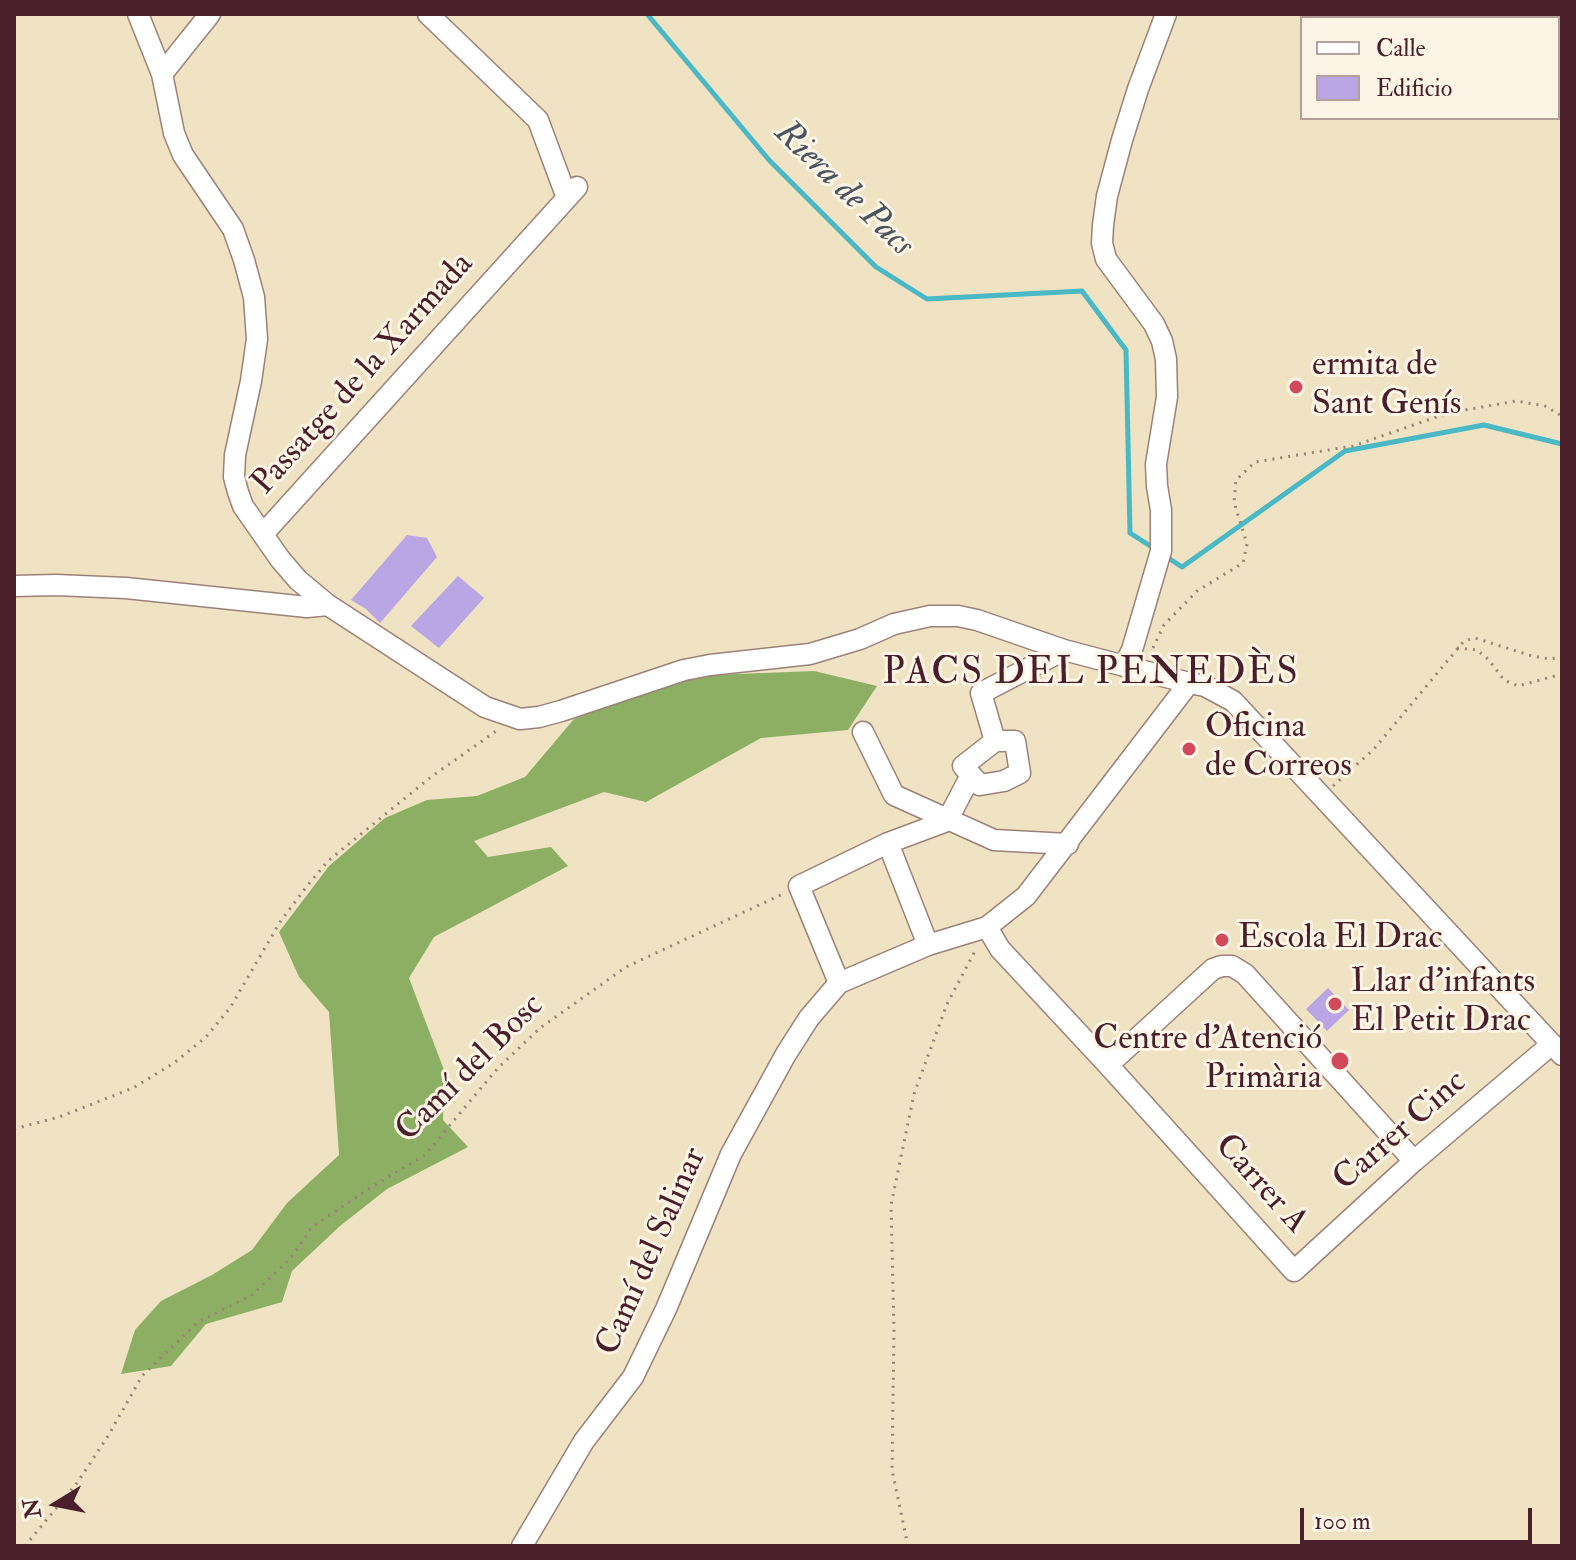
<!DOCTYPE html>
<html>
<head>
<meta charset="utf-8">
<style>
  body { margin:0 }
  #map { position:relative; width:1576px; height:1560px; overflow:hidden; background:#efe3c4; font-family:"IM FELL Double Pica",serif }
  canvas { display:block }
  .frame { position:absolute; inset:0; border:16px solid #4a1f2b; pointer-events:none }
  .legend { position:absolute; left:1300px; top:16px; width:260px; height:104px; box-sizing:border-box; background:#fcf5e5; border:2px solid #b59f9b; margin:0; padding:10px 14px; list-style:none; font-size:24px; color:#4a1f2b }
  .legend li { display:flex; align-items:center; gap:16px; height:40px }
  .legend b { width:40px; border:2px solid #b59f9b }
  .north { position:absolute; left:16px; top:1464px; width:80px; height:80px; -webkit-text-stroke:6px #fcf5e5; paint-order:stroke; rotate:260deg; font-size:22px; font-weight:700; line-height:32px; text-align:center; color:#4a1f2b }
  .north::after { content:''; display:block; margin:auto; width:28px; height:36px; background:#4a1f2b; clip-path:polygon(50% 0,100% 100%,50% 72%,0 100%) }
  .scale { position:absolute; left:1300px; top:1508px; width:232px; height:36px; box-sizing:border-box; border:4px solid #4a1f2b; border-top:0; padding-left:10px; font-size:24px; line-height:28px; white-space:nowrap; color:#4a1f2b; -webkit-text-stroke:6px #fcf5e5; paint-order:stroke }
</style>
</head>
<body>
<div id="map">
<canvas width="1576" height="1560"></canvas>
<div class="frame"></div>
<ul class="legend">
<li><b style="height:10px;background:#fff"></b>Calle</li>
<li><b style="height:22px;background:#baa5e5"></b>Edificio</li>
</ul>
<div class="north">N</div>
<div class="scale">100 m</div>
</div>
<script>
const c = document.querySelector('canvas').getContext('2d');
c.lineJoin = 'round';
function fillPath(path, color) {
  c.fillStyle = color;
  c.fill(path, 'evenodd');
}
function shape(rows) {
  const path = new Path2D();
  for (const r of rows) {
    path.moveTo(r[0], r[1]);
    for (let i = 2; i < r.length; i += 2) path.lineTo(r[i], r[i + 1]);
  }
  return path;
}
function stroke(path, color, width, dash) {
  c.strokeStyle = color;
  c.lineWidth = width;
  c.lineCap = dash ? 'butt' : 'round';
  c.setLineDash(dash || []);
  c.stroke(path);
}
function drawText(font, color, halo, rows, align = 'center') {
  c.font = font + ' "IM FELL Double Pica",serif';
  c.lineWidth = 6;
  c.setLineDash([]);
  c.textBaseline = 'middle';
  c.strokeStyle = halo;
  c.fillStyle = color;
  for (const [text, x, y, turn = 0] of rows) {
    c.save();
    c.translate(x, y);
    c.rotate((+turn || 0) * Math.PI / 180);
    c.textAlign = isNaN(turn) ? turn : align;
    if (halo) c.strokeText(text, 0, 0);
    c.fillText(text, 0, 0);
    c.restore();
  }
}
fillPath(shape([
  [814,671,877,686,848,730,761,738,646,802,604,792,474,841,488,857,551,847,568,866,434,937,409,978,444,1070,443,1120,468,1147,387,1189,340,1226,292,1271,282,1302,206,1324,171,1366,121,1374,135,1330,161,1301,212,1275,252,1250,287,1203,339,1155,329,1012,299,977,279,932,329,866,385,818,427,800,477,796,525,777,574,719,687,676]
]), '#8caf63');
stroke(shape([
  [647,14,769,160,876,267,927,299,1082,291,1126,350,1130,533,1155,549],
  [1167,557,1182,567,1345,451,1484,425,1562,444]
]), '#4bb8c6', 5);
fillPath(shape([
  [407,535,427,538,437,557,380,623,366,609,351,600],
  [458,576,484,598,439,648,411,626],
  [1328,988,1349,1010,1327,1031,1306,1009]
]), '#baa5e5');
const minor = shape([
  [138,14,162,74,174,133,183,155,233,229,244,260,254,297,257,339,251,381,235,455,234,477,238,492,243,506,280,559,298,580,328,605,485,707,520,719,539,717,561,711,684,670,710,665,810,654,860,639,894,624,930,616,958,616,977,620,1064,650,1189,683,1205,686,1233,701,1562,1055],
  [428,14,538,120,567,198],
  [162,74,210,14],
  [263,534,577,187],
  [14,586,56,585,126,588,307,607,328,605],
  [1124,666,1132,650,1161,551,1161,510,1157,486,1156,464,1167,397,1166,359,1162,341,1154,324,1106,259,1102,243,1103,225,1107,196,1122,140,1138,89,1166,14],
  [863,732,894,795,994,840,1068,844],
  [995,741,1015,741,1020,773,1004,781,980,785,963,766,995,741],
  [995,741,981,693,1064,650],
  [888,843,928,945],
  [987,927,1000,949,1108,1065,1294,1271,1414,1161,1552,1044],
  [839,983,799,886,888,843,947,821,971,775],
  [1108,1065,1213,969,1222,966,1232,966,1245,974,1414,1161],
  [522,1546,584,1441,633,1377,666,1309,731,1154,786,1054,809,1018,839,983,928,945,987,927,1026,896,1189,683]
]);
stroke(minor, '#9c8178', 23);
stroke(shape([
  [1153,648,1164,625,1197,591,1243,563,1247,544,1234,502,1236,480,1255,462,1353,446,1448,413,1516,401,1545,406,1562,416],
  [1457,648,1477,650,1488,659,1504,680,1518,686,1562,674],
  [1333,786,1374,749,1464,641,1475,638,1532,656,1550,659,1562,657],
  [14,1129,59,1117,133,1088,174,1063,206,1037,230,1008,280,922,307,886,328,861,431,777,499,729],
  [25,1546,77,1483,108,1436,142,1376,198,1322,252,1295,290,1259,312,1227,370,1188,425,1155,497,1069,540,1028,626,967,785,893],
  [908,1546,892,1470,894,1331,891,1205,914,1094,947,1004,975,951]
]), '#9c8178', 3, [2, 6]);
stroke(minor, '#fff', 20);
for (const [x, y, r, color] of [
  [1296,387,8,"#d1495b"],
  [1189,749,8,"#d1495b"],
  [1222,940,8,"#d1495b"],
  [1335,1004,8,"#d1495b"],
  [1340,1061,10,"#d1495b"]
]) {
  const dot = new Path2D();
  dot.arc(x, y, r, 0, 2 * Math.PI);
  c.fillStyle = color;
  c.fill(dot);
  stroke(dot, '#fcf5e5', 3);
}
drawText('34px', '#4a1f2b', '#fcf5e5', [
  ["ermita de",1312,367],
  ["Sant Genís",1312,406],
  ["Oficina",1205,729],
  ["de Correos",1205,768],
  ["Escola El Drac",1238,940],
  ["Llar d'infants",1351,984],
  ["El Petit Drac",1351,1023],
  ["Centre d'Atenció",1322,1041,"right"],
  ["Primària",1322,1080,"right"]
], 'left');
drawText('34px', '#4a1f2b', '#fcf5e5', [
  ["Passatge de la Xarmada",364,375,-48],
  ["Camí del Bosc",471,1069,-45],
  ["Carrer Cinc",1401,1132,-41],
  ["Carrer A",1260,1185,48],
  ["Camí del Salinar",653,1252,-66]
]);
drawText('italic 36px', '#4a5561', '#fcf5e5', [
  ["Riera de Pacs",843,190,44]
]);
c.letterSpacing = '2px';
drawText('38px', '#4a1f2b', '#fcf5e5', [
  ["PACS DEL PENEDÈS",1091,675]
]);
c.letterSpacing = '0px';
</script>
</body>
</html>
